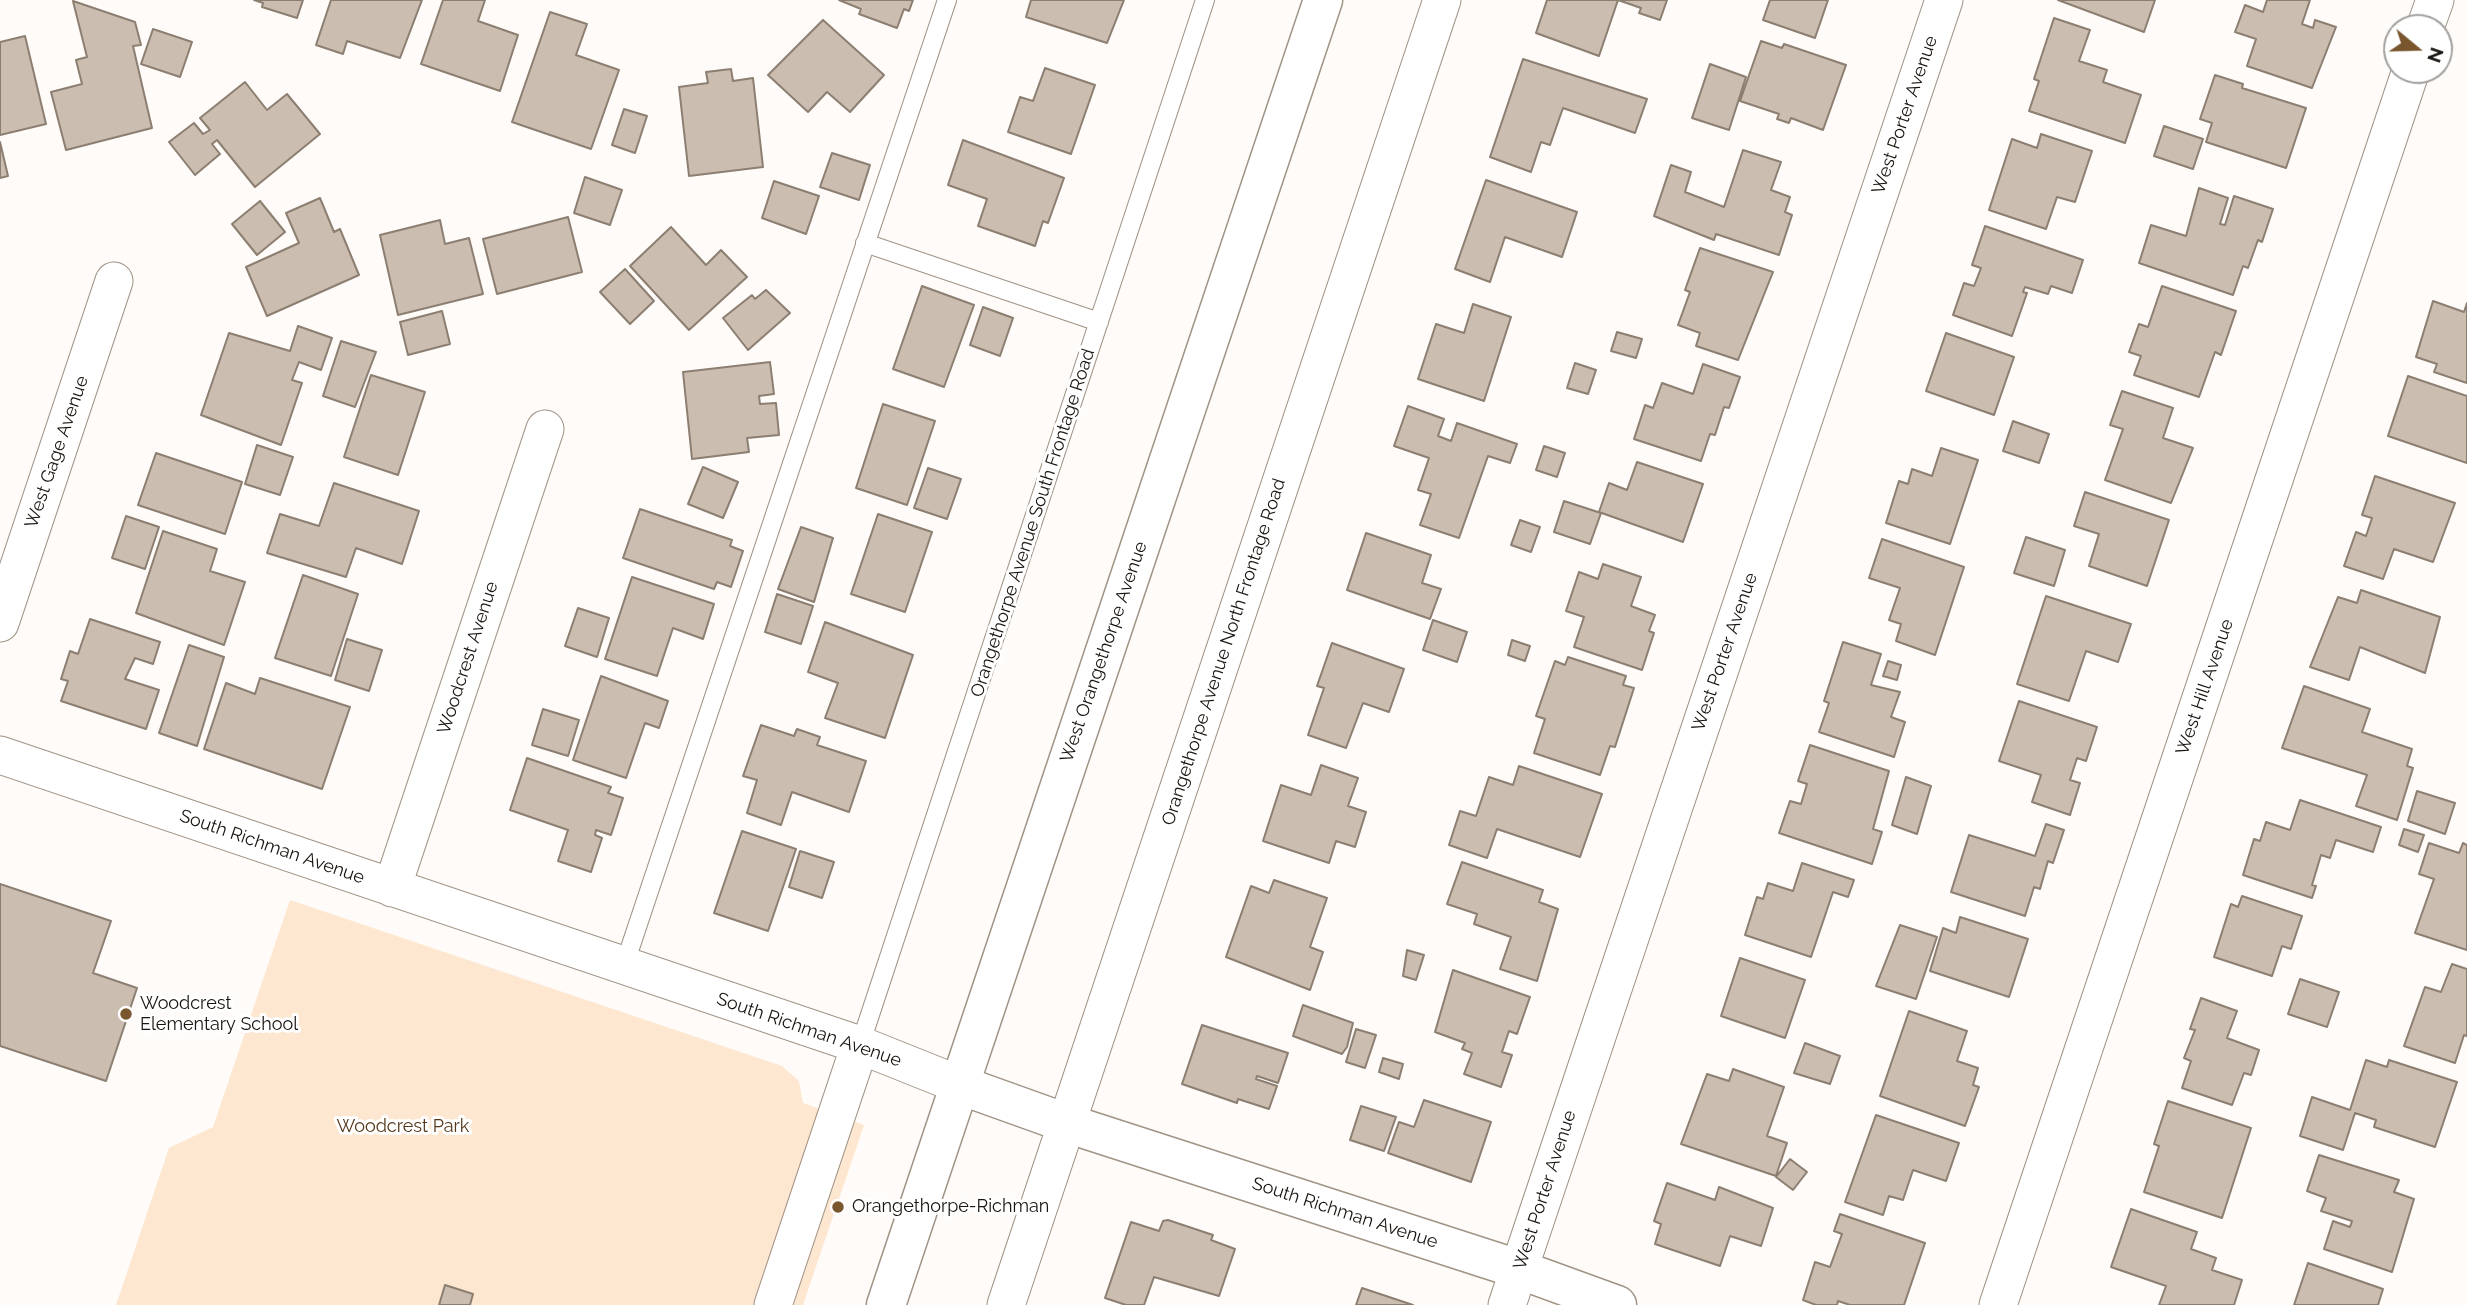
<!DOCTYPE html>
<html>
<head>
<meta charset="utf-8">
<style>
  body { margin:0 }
  #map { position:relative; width:2467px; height:1305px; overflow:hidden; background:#fefbf8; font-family:Raleway,sans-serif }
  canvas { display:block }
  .north { position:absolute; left:2383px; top:14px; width:70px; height:70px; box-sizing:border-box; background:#fff; border:2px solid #a3a19f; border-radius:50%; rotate:109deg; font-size:19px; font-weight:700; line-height:28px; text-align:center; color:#19140f }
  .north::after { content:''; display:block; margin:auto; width:24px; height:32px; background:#79562e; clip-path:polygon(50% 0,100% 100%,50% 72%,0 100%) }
</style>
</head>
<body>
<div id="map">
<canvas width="2467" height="1305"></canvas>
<div class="north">N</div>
</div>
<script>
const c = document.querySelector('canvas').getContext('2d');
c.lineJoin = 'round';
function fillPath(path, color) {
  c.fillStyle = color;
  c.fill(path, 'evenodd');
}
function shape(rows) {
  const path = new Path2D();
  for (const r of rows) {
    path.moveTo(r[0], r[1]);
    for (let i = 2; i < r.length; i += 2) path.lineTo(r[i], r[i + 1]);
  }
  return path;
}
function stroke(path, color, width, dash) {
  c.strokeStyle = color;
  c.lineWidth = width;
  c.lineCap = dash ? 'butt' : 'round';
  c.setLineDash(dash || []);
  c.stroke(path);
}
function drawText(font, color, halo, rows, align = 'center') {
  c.font = font + ' Raleway,sans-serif';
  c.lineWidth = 6;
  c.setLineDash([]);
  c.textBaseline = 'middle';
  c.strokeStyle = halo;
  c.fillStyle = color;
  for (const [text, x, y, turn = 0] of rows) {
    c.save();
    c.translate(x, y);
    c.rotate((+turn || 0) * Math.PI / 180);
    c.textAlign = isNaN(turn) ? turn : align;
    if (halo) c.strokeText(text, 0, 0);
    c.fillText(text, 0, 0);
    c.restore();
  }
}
fillPath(shape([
  [290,900,782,1066,799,1081,803,1103,864,1125,803,1305,116,1305,169,1148,213,1127]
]), '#fee7d0');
const building = shape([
  [254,0,303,0,297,18,262,7,263,3,254,0],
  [331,0,422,0,400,58,347,41,343,54,316,45,331,0],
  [443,0,485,0,478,21,518,35,500,91,421,64,443,0],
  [839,0,913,0,909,11,904,9,897,28,859,14,861,9,839,0],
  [1031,0,1124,0,1107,43,1026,17,1031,0],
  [1547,0,1667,0,1660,20,1639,13,1641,8,1618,0,1599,56,1536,33,1547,0],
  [1770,0,1828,0,1815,38,1763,20,1770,0],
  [2058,0,2155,0,2144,32,2058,0],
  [2267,0,2310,0,2302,24,2313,28,2315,20,2336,27,2312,88,2247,66,2256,39,2235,32,2245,5,2263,12,2267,0],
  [73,1,135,22,141,45,133,46,152,128,66,150,51,92,82,84,76,60,87,57,73,1],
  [550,12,587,24,576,55,619,70,591,149,512,122,550,12],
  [2054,18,2090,30,2079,61,2107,70,2103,82,2141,95,2125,143,2029,111,2039,81,2034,79,2054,18],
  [823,20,884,75,850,112,827,92,808,112,768,75,823,20],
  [153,29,192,42,180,77,141,64,153,29],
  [25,36,46,124,0,135,0,42,25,36],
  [1761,41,1782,48,1784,44,1846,65,1823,130,1791,118,1789,123,1777,119,1779,114,1740,101,1761,41],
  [1523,59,1647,99,1635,133,1563,108,1550,145,1541,142,1531,172,1490,157,1523,59],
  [1710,64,1746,77,1729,130,1692,118,1710,64],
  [1045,68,1095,85,1071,154,1008,132,1020,97,1033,101,1045,68],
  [731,69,733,81,753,78,763,167,689,176,679,87,708,83,706,72,731,69],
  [2215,75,2243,84,2242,88,2306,108,2286,168,2206,142,2212,123,2200,119,2215,75],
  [245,82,267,110,287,94,320,134,255,187,217,140,212,144,220,154,195,175,169,142,194,123,203,134,210,130,200,118,245,82],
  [624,109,647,116,635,153,612,145,624,109],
  [2164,126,2203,139,2193,169,2154,156,2164,126],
  [2041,134,2092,151,2075,202,2057,197,2046,229,1989,210,2012,139,2037,148,2041,134],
  [963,140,1064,178,1048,223,1043,221,1035,246,978,226,987,199,948,185,963,140],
  [0,142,8,176,0,178,0,142],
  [1743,150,1781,162,1771,190,1790,197,1785,212,1792,215,1779,255,1716,234,1714,240,1654,216,1671,165,1691,172,1685,192,1724,207,1743,150],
  [832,153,870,165,859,200,820,187,832,153],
  [585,177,622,190,610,225,574,213,585,177],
  [1486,180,1577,212,1562,257,1505,237,1490,282,1455,269,1486,180],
  [774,181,819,196,806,234,762,218,774,181],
  [2199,188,2228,198,2220,224,2225,225,2234,196,2273,209,2262,242,2258,240,2248,268,2243,266,2233,295,2139,263,2151,225,2186,236,2199,188],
  [320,198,334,232,340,229,359,275,267,316,246,267,299,243,286,213,320,198],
  [260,201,285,232,257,255,232,224,260,201],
  [568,217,582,272,497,294,483,239,568,217],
  [440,220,445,244,469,238,483,294,398,315,380,235,440,220],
  [1985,226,2083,260,2072,293,2051,286,2048,294,2025,287,2023,292,2027,293,2012,336,1953,315,1964,283,1974,286,1981,268,1972,265,1985,226],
  [671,227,706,265,721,250,747,277,689,330,630,266,671,227],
  [1700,248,1773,272,1738,360,1696,346,1700,333,1678,325,1690,292,1685,290,1700,248],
  [625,269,654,301,630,324,600,292,625,269],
  [922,286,974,305,944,387,893,369,922,286],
  [2162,286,2236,311,2221,355,2215,352,2199,397,2134,375,2141,356,2129,352,2139,324,2148,327,2162,286],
  [766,290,790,313,748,350,723,318,752,295,755,299,766,290],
  [2433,301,2464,312,2467,303,2467,383,2434,372,2437,364,2416,357,2433,301],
  [1473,304,1511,317,1484,401,1418,379,1436,324,1464,333,1473,304],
  [983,307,1013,318,1000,356,970,345,983,307],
  [442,311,450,344,408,355,400,322,442,311],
  [298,326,332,338,321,370,299,362,292,380,302,383,281,445,201,415,229,333,290,351,298,326],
  [1617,332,1642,339,1636,358,1611,351,1617,332],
  [1946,333,2014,357,1994,415,1926,391,1946,333],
  [341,341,376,352,355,407,323,396,341,341],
  [770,362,774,394,759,396,760,404,776,403,779,435,747,438,749,452,692,459,683,372,770,362],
  [1575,363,1596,370,1588,394,1567,388,1575,363],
  [1703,364,1740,377,1729,408,1724,407,1715,435,1710,434,1701,461,1634,439,1645,405,1653,408,1662,383,1693,394,1703,364],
  [371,375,425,392,398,475,344,457,371,375],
  [2408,376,2467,396,2467,463,2388,436,2408,376],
  [2122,391,2173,408,2163,438,2193,448,2171,503,2105,480,2123,429,2110,425,2122,391],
  [883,404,935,421,907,505,856,488,883,404],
  [1408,406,1444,419,1438,436,1451,441,1457,423,1517,444,1510,463,1488,456,1459,538,1420,525,1431,494,1418,490,1429,458,1394,446,1408,406],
  [2013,421,2049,434,2039,463,2003,451,2013,421],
  [257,445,293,457,280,495,245,484,257,445],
  [1544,446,1565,453,1557,477,1536,470,1544,446],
  [1941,448,1978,460,1950,544,1886,523,1899,481,1908,484,1912,469,1932,476,1941,448],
  [156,453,242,482,225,534,138,505,156,453],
  [1637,462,1703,484,1683,542,1599,512,1609,483,1627,490,1637,462],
  [703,467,738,482,723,518,688,504,703,467],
  [928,468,961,479,947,519,914,508,928,468],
  [2375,476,2455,503,2433,562,2394,549,2383,579,2344,566,2356,532,2366,536,2372,518,2362,515,2375,476],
  [334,483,419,511,402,564,356,548,346,577,267,553,280,514,319,526,334,483],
  [2085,492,2169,520,2147,586,2089,566,2099,534,2074,526,2085,492],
  [1564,501,1601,513,1590,544,1554,532,1564,501],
  [640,509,732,540,730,546,743,551,731,587,717,582,714,589,623,558,640,509],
  [878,514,932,532,905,612,851,594,878,514],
  [126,516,159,527,145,569,112,558,126,516],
  [1520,520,1540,527,1531,552,1511,545,1520,520],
  [801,527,833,538,814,602,778,589,801,527],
  [163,531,217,549,210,571,245,582,224,645,136,613,163,531],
  [1366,533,1431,555,1422,583,1441,589,1430,619,1347,590,1366,533],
  [2026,537,2065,550,2054,586,2014,573,2026,537],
  [1882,539,1964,567,1935,655,1896,641,1901,624,1889,620,1900,588,1869,578,1882,539],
  [1603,564,1641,577,1631,606,1655,615,1649,631,1654,633,1642,670,1574,647,1584,617,1566,611,1579,572,1598,579,1603,564],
  [303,575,358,594,331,676,275,658,303,575],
  [632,577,714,604,703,639,673,628,657,676,605,659,632,577],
  [2361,590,2440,617,2425,673,2360,647,2349,680,2310,667,2338,597,2357,603,2361,590],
  [777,594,813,606,801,644,765,632,777,594],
  [2046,596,2131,624,2118,662,2086,651,2069,701,2017,684,2046,596],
  [578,608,609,618,597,657,565,646,578,608],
  [90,619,160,642,153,664,135,658,125,679,159,690,146,729,61,701,68,681,61,679,70,651,78,654,90,619],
  [1433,620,1467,632,1457,662,1423,650,1433,620],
  [825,622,913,655,885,738,825,718,838,683,808,672,825,622],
  [347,639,382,650,369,691,335,680,347,639],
  [1512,640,1530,646,1525,661,1508,655,1512,640],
  [1843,642,1881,654,1871,685,1900,692,1891,717,1905,722,1894,757,1819,732,1829,703,1824,701,1843,642],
  [1332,643,1404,669,1389,712,1363,703,1346,748,1308,735,1324,688,1317,686,1332,643],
  [189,645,224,657,197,746,159,733,189,645],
  [1568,657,1626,676,1623,685,1634,688,1615,747,1610,746,1600,775,1534,753,1545,719,1536,716,1555,661,1565,665,1568,657],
  [1888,661,1901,665,1897,680,1883,676,1888,661],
  [601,676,668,701,659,728,645,723,626,778,573,760,601,676],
  [260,678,350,707,322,789,204,749,226,683,255,694,260,678],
  [2304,686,2370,709,2362,732,2412,749,2407,766,2413,768,2397,820,2356,806,2367,775,2282,748,2304,686],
  [2019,701,2097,727,2086,761,2077,758,2070,780,2080,783,2070,815,2032,802,2041,775,1999,761,2019,701],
  [543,709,579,720,568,756,532,745,543,709],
  [761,725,794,736,797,729,820,737,817,745,866,761,849,812,792,792,781,825,747,813,757,780,743,776,761,725],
  [1810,745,1889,771,1873,829,1882,832,1872,864,1779,833,1790,801,1801,804,1807,784,1798,781,1810,745],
  [527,758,611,787,608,793,623,798,611,835,596,830,595,835,602,838,591,872,558,861,568,830,510,810,527,758],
  [1321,765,1358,778,1348,806,1366,812,1355,847,1336,841,1329,863,1263,841,1281,785,1311,795,1321,765],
  [1519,766,1602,794,1580,857,1497,829,1487,858,1449,845,1460,811,1476,816,1489,777,1513,785,1519,766],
  [1906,777,1931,786,1917,834,1892,825,1906,777],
  [2417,791,2455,803,2445,834,2408,821,2417,791],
  [2300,800,2381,827,2373,852,2336,840,2330,858,2321,855,2312,885,2316,886,2312,898,2243,875,2254,839,2260,841,2266,822,2290,830,2300,800],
  [2046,824,2064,830,2053,863,2048,861,2040,889,2034,887,2025,916,1951,892,1969,835,2035,856,2046,824],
  [2404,829,2424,835,2418,852,2399,845,2404,829],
  [742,831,796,849,768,931,714,913,742,831],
  [2429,843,2459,853,2463,843,2467,845,2467,950,2415,933,2434,879,2419,874,2429,843],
  [800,851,834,862,822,898,789,887,800,851],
  [1462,862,1543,890,1539,902,1558,909,1537,981,1500,969,1511,937,1474,924,1477,914,1447,904,1462,862],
  [1802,863,1854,880,1848,897,1833,892,1811,957,1745,935,1757,897,1763,899,1768,883,1793,891,1802,863],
  [1274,880,1327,898,1310,947,1323,952,1310,990,1226,957,1251,886,1269,893,1274,880],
  [0,884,111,921,93,973,137,988,106,1081,0,1046,0,884],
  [2242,896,2302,916,2291,949,2282,946,2272,976,2214,957,2231,904,2238,907,2242,896],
  [1960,917,2028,939,2009,997,1930,971,1943,928,1956,933,1960,917],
  [1900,925,1937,937,1916,999,1876,986,1900,925],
  [1407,950,1424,955,1416,980,1403,976,1407,950],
  [1740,958,1805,980,1785,1038,1721,1016,1740,958],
  [2452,964,2467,969,2467,1036,2464,1035,2455,1063,2404,1046,2425,987,2441,992,2452,964],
  [1453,970,1530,997,1517,1034,1509,1031,1502,1052,1512,1055,1501,1087,1464,1074,1472,1053,1462,1049,1465,1043,1435,1032,1453,970],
  [2300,979,2339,992,2327,1027,2288,1014,2300,979],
  [2201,998,2237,1011,2227,1038,2259,1050,2251,1075,2244,1073,2232,1105,2182,1088,2191,1061,2184,1058,2195,1030,2190,1029,2201,998],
  [1303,1005,1353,1023,1347,1047,1342,1054,1293,1036,1303,1005],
  [1909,1011,1967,1031,1957,1061,1978,1068,1973,1085,1979,1087,1965,1126,1880,1096,1909,1011],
  [1202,1025,1288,1053,1278,1083,1257,1076,1256,1079,1277,1086,1269,1109,1238,1099,1237,1103,1182,1084,1202,1025],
  [1356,1029,1376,1035,1365,1068,1346,1062,1356,1029],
  [1805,1043,1840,1056,1830,1084,1794,1073,1805,1043],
  [1383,1058,1403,1064,1399,1079,1379,1072,1383,1058],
  [2366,1060,2387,1067,2389,1060,2457,1082,2435,1147,2374,1127,2376,1120,2355,1113,2343,1150,2300,1136,2312,1097,2350,1110,2366,1060],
  [1733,1069,1784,1087,1767,1136,1787,1143,1776,1176,1681,1144,1707,1074,1729,1081,1733,1069],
  [1424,1100,1491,1122,1471,1182,1388,1153,1399,1122,1414,1127,1424,1100],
  [2168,1101,2251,1128,2222,1218,2144,1192,2159,1146,2154,1144,2168,1101],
  [1361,1106,1396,1117,1384,1151,1350,1140,1361,1106],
  [1876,1115,1959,1143,1946,1181,1913,1170,1903,1200,1889,1196,1883,1215,1845,1202,1876,1115],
  [2319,1155,2399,1180,2394,1192,2414,1199,2392,1272,2324,1249,2333,1221,2350,1227,2352,1221,2321,1211,2326,1198,2307,1191,2319,1155],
  [1790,1159,1807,1172,1793,1190,1776,1177,1790,1159],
  [1667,1183,1715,1200,1719,1187,1773,1208,1761,1246,1730,1236,1720,1266,1655,1244,1661,1224,1654,1221,1667,1183],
  [2131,1209,2197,1232,2191,1249,2216,1258,2212,1270,2242,1280,2234,1305,2159,1305,2166,1286,2111,1267,2131,1209],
  [1840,1214,1925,1243,1904,1305,1850,1305,1838,1301,1837,1305,1816,1305,1803,1300,1815,1262,1830,1267,1842,1234,1834,1231,1840,1214],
  [1168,1220,1213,1235,1211,1240,1235,1249,1219,1296,1154,1277,1144,1305,1126,1305,1105,1298,1131,1222,1159,1231,1163,1221,1168,1220],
  [2308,1263,2383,1289,2378,1305,2294,1305,2308,1263],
  [445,1285,473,1294,470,1305,439,1305,445,1285],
  [1362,1288,1413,1305,1356,1305,1362,1288]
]);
fillPath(building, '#cbbdaf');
stroke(building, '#8c7f72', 2);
const lane = shape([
  [865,243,1099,322],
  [624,966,947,0],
  [860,1045,1205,0]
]);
const street = shape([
  [2425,28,2435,0],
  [0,623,114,281],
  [0,755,860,1045,960,1085],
  [392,888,545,429],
  [773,1305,860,1045],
  [1006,1305,1442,0],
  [1507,1305,1944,0],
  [1998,1305,2411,70]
]);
const secondary = shape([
  [960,1085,1066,1123,1518,1269,1617,1305]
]);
const primary = shape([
  [886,1305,1323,0]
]);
stroke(lane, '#a09385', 20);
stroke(street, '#a09385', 39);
stroke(secondary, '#a09385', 41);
stroke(primary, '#a09385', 41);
stroke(lane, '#fff', 18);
stroke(street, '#fff', 37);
stroke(secondary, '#fff', 38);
stroke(primary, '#fff', 38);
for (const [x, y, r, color] of [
  [126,1014,7,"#79562e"],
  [838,1207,7,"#79562e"]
]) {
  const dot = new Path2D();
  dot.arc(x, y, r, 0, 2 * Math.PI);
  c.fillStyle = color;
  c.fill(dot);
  stroke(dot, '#fff', 2.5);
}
drawText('18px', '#19140f', '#fff', [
  ["West Porter Avenue",1905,115,-71],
  ["West Gage Avenue",57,452,-71],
  ["Orangethorpe Avenue South Frontage Road",1033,523,-72],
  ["West Orangethorpe Avenue",1104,652,-71],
  ["Orangethorpe Avenue North Frontage Road",1224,652,-72],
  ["West Porter Avenue",1725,652,-71],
  ["Woodcrest Avenue",468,658,-72],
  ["West Hill Avenue",2205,687,-71],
  ["South Richman Avenue",272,847,19],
  ["South Richman Avenue",809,1030,19],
  ["West Porter Avenue",1545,1190,-72],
  ["South Richman Avenue",1345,1213,18]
]);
drawText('18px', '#19140f', '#fff', [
  ["Woodcrest",140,1004],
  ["Elementary School",140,1025],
  ["Orangethorpe-Richman",852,1207]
], 'left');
drawText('18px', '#543818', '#fff', [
  ["Woodcrest Park",403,1127]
]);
</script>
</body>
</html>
